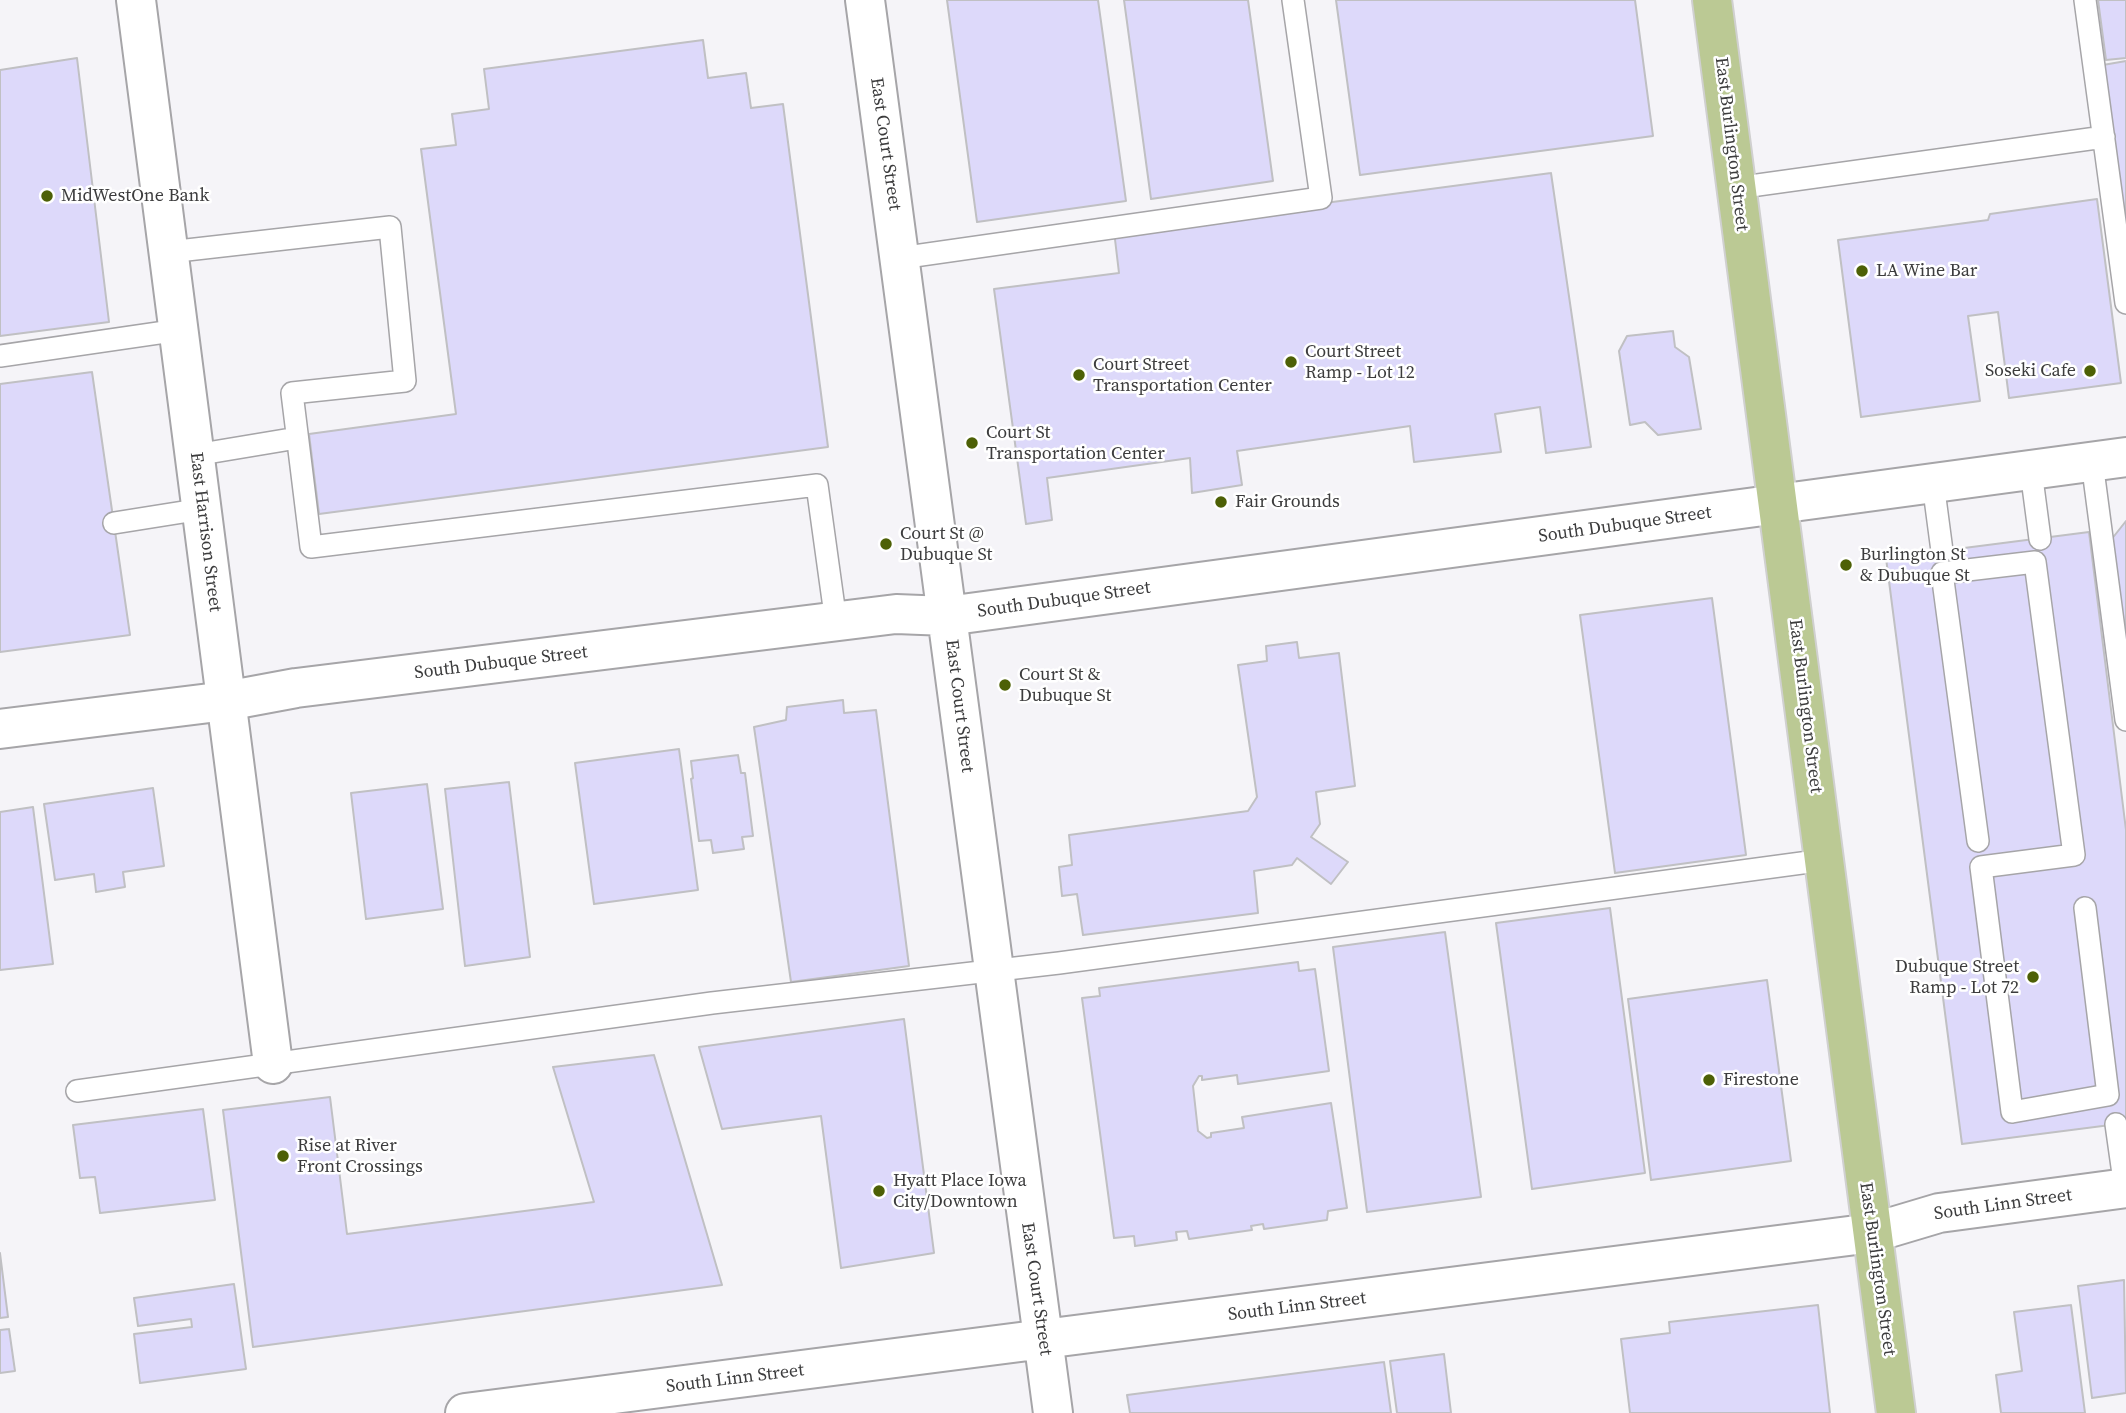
<!DOCTYPE html>
<html>
<head>
<meta charset="utf-8">
<style>
  body { margin:0 }
  canvas { display:block; background:#f5f4f8 }
</style>
</head>
<body>
<canvas width="2126" height="1413"></canvas>
<script>
const c = document.querySelector('canvas').getContext('2d');
c.lineJoin = 'round';
function fillPath(path, color) {
  c.fillStyle = color;
  c.fill(path, 'evenodd');
}
function shape(rows) {
  const path = new Path2D();
  for (const r of rows) {
    path.moveTo(r[0], r[1]);
    for (let i = 2; i < r.length; i += 2) path.lineTo(r[i], r[i + 1]);
  }
  return path;
}
function stroke(path, color, width, dash) {
  c.strokeStyle = color;
  c.lineWidth = width;
  c.lineCap = dash ? 'butt' : 'round';
  c.setLineDash(dash || []);
  c.stroke(path);
}
function drawText(font, color, halo, rows, align = 'center') {
  c.font = font + ' "Source Serif 4",serif';
  c.lineWidth = 5;
  c.setLineDash([]);
  c.textBaseline = 'middle';
  c.strokeStyle = halo;
  c.fillStyle = color;
  for (const [text, x, y, turn = 0] of rows) {
    c.save();
    c.translate(x, y);
    c.rotate((+turn || 0) * Math.PI / 180);
    c.textAlign = isNaN(turn) ? turn : align;
    if (halo) c.strokeText(text, 0, 0);
    c.fillText(text, 0, 0);
    c.restore();
  }
}
const building = shape([
  [947,0,1098,0,1126,201,977,222,947,0],
  [1124,0,1248,0,1273,181,1151,199,1124,0],
  [1336,0,1635,0,1653,136,1360,175,1336,0],
  [2098,0,2126,0,2126,58,2106,60,2098,0],
  [703,40,708,78,746,73,751,108,783,104,828,447,319,514,309,434,456,414,421,149,456,145,452,114,489,109,484,69,703,40],
  [77,58,109,322,0,336,0,70,77,58],
  [2126,61,2126,238,2103,65,2126,61],
  [1551,173,1591,447,1546,453,1540,407,1495,414,1501,452,1414,462,1410,426,1237,451,1242,485,1192,493,1190,458,1047,478,1052,520,1026,524,994,289,1119,273,1114,231,1551,173],
  [2097,199,2121,383,2009,398,1998,312,1968,316,1980,401,1861,417,1838,240,1988,220,1990,214,2097,199],
  [1673,331,1675,347,1689,357,1701,429,1658,435,1645,422,1630,425,1619,351,1627,336,1673,331],
  [92,372,130,635,0,652,0,384,92,372],
  [2126,521,2126,687,2107,545,2126,521],
  [2089,532,2126,830,2126,1123,1962,1144,1886,558,2089,532],
  [1712,598,1746,855,1615,873,1580,615,1712,598],
  [1297,642,1299,658,1339,653,1355,786,1316,792,1320,824,1311,837,1348,862,1331,884,1297,858,1292,865,1254,871,1258,913,1083,935,1077,894,1062,896,1059,867,1072,865,1069,835,1248,811,1257,797,1238,665,1267,661,1266,646,1297,642],
  [843,700,844,713,876,710,909,966,791,982,754,727,786,720,787,707,843,700],
  [679,749,698,890,594,904,575,763,679,749],
  [738,755,741,773,745,773,753,836,742,837,744,849,713,853,711,840,699,841,691,779,693,778,691,761,738,755],
  [509,782,530,957,465,966,445,789,509,782],
  [427,784,443,909,366,919,351,793,427,784],
  [153,788,164,866,123,872,125,887,96,892,94,874,55,880,44,804,153,788],
  [33,807,53,964,0,970,0,812,33,807],
  [1610,908,1645,1173,1532,1189,1496,923,1610,908],
  [1445,932,1481,1197,1367,1212,1333,947,1445,932],
  [1298,962,1299,971,1315,969,1329,1071,1238,1084,1237,1075,1202,1080,1202,1076,1199,1076,1193,1086,1198,1131,1207,1138,1211,1137,1211,1133,1244,1128,1242,1117,1331,1103,1347,1208,1328,1211,1327,1220,1264,1229,1263,1224,1251,1226,1252,1230,1189,1239,1187,1231,1176,1232,1177,1240,1135,1246,1134,1236,1114,1238,1082,998,1100,996,1099,988,1298,962],
  [1767,980,1791,1161,1651,1180,1628,999,1767,980],
  [904,1019,934,1253,841,1268,821,1116,722,1129,699,1047,904,1019],
  [654,1055,722,1285,253,1347,223,1110,330,1097,347,1234,594,1202,553,1067,654,1055],
  [203,1109,215,1200,100,1213,95,1177,80,1178,73,1125,203,1109],
  [0,1253,8,1317,0,1318,0,1253],
  [2124,1280,2126,1393,2092,1398,2078,1286,2124,1280],
  [234,1284,246,1369,140,1383,134,1334,192,1327,191,1319,138,1326,134,1298,234,1284],
  [1818,1305,1830,1413,1630,1413,1621,1339,1670,1333,1669,1322,1818,1305],
  [2071,1305,2085,1413,2001,1413,1996,1375,2022,1371,2014,1312,2071,1305],
  [9,1329,15,1371,0,1373,0,1330,9,1329],
  [1444,1354,1451,1413,1397,1413,1390,1361,1444,1354],
  [1384,1362,1391,1413,1130,1413,1127,1395,1384,1362]
]);
fillPath(building, '#ddd9fa');
stroke(building, '#c0c0c3', 2);
const service = shape([
  [2085,0,2126,303],
  [1736,188,2104,137],
  [169,252,390,227,405,381,292,393,311,547,817,485,836,622],
  [900,258,1321,198,1293,0],
  [0,356,179,330],
  [195,455,297,438],
  [2092,462,2126,720],
  [2031,471,2040,539],
  [1933,483,1942,551],
  [114,523,202,509],
  [1978,841,1942,573,2035,562,2074,855,1981,867,2012,1112,2108,1095,2085,908],
  [77,1091,712,1003,1059,963,1824,860],
  [2116,1124,2125,1188]
]);
const minor = shape([
  [136,0,273,1064]
]);
const tertiary = shape([
  [865,0,1053,1413],
  [0,729,226,701,296,688,896,614,947,616,2126,457],
  [465,1413,1872,1233,1939,1213,2126,1188]
]);
const primary = shape([
  [1712,0,1896,1413]
]);
stroke(service, '#a6a5a8', 24);
stroke(minor, '#a6a5a8', 42);
stroke(tertiary, '#a6a5a8', 42);
stroke(primary, '#d0d0d0', 42);
stroke(service, '#fff', 21);
stroke(minor, '#fff', 38);
stroke(tertiary, '#fff', 38);
stroke(primary, '#bbc994', 38);
for (const [x, y, r, color] of [
  [47,196,7,"#4d6006"],
  [1862,271,7,"#4d6006"],
  [1291,362,7,"#4d6006"],
  [2090,371,7,"#4d6006"],
  [1079,375,7,"#4d6006"],
  [972,443,7,"#4d6006"],
  [1221,502,7,"#4d6006"],
  [886,544,7,"#4d6006"],
  [1846,565,7,"#4d6006"],
  [1005,685,7,"#4d6006"],
  [2033,977,7,"#4d6006"],
  [1709,1080,7,"#4d6006"],
  [283,1156,7,"#4d6006"],
  [879,1191,7,"#4d6006"]
]) {
  const dot = new Path2D();
  dot.arc(x, y, r, 0, 2 * Math.PI);
  c.fillStyle = color;
  c.fill(dot);
  stroke(dot, '#fff', 2.5);
}
drawText('18px', '#3c3c3d', '#fff', [
  ["East Court Street",885,144,82],
  ["East Burlington Street",1731,144,83],
  ["South Dubuque Street",1625,525,-8],
  ["East Harrison Street",205,532,83],
  ["South Dubuque Street",1064,600,-8],
  ["South Dubuque Street",501,663,-7],
  ["East Court Street",959,706,83],
  ["East Burlington Street",1805,706,83],
  ["South Linn Street",2003,1205,-8],
  ["East Burlington Street",1877,1269,82],
  ["East Court Street",1036,1289,82],
  ["South Linn Street",1297,1307,-7],
  ["South Linn Street",735,1379,-7]
]);
drawText('18px', '#3c3c3d', '#fff', [
  ["MidWestOne Bank",61,196],
  ["LA Wine Bar",1876,271],
  ["Court Street",1305,352],
  ["Ramp - Lot 12",1305,373],
  ["Court Street",1093,365],
  ["Transportation Center",1093,386],
  ["Soseki Cafe",2076,371,"right"],
  ["Court St",986,433],
  ["Transportation Center",986,454],
  ["Fair Grounds",1235,502],
  ["Court St @",900,534],
  ["Dubuque St",900,555],
  ["Burlington St",1860,555],
  ["& Dubuque St",1860,576],
  ["Court St &",1019,675],
  ["Dubuque St",1019,696],
  ["Dubuque Street",2019,967,"right"],
  ["Ramp - Lot 72",2019,988,"right"],
  ["Firestone",1723,1080],
  ["Rise at River",297,1146],
  ["Front Crossings",297,1167],
  ["Hyatt Place Iowa",893,1181],
  ["City/Downtown",893,1202]
], 'left');
</script>
</body>
</html>
